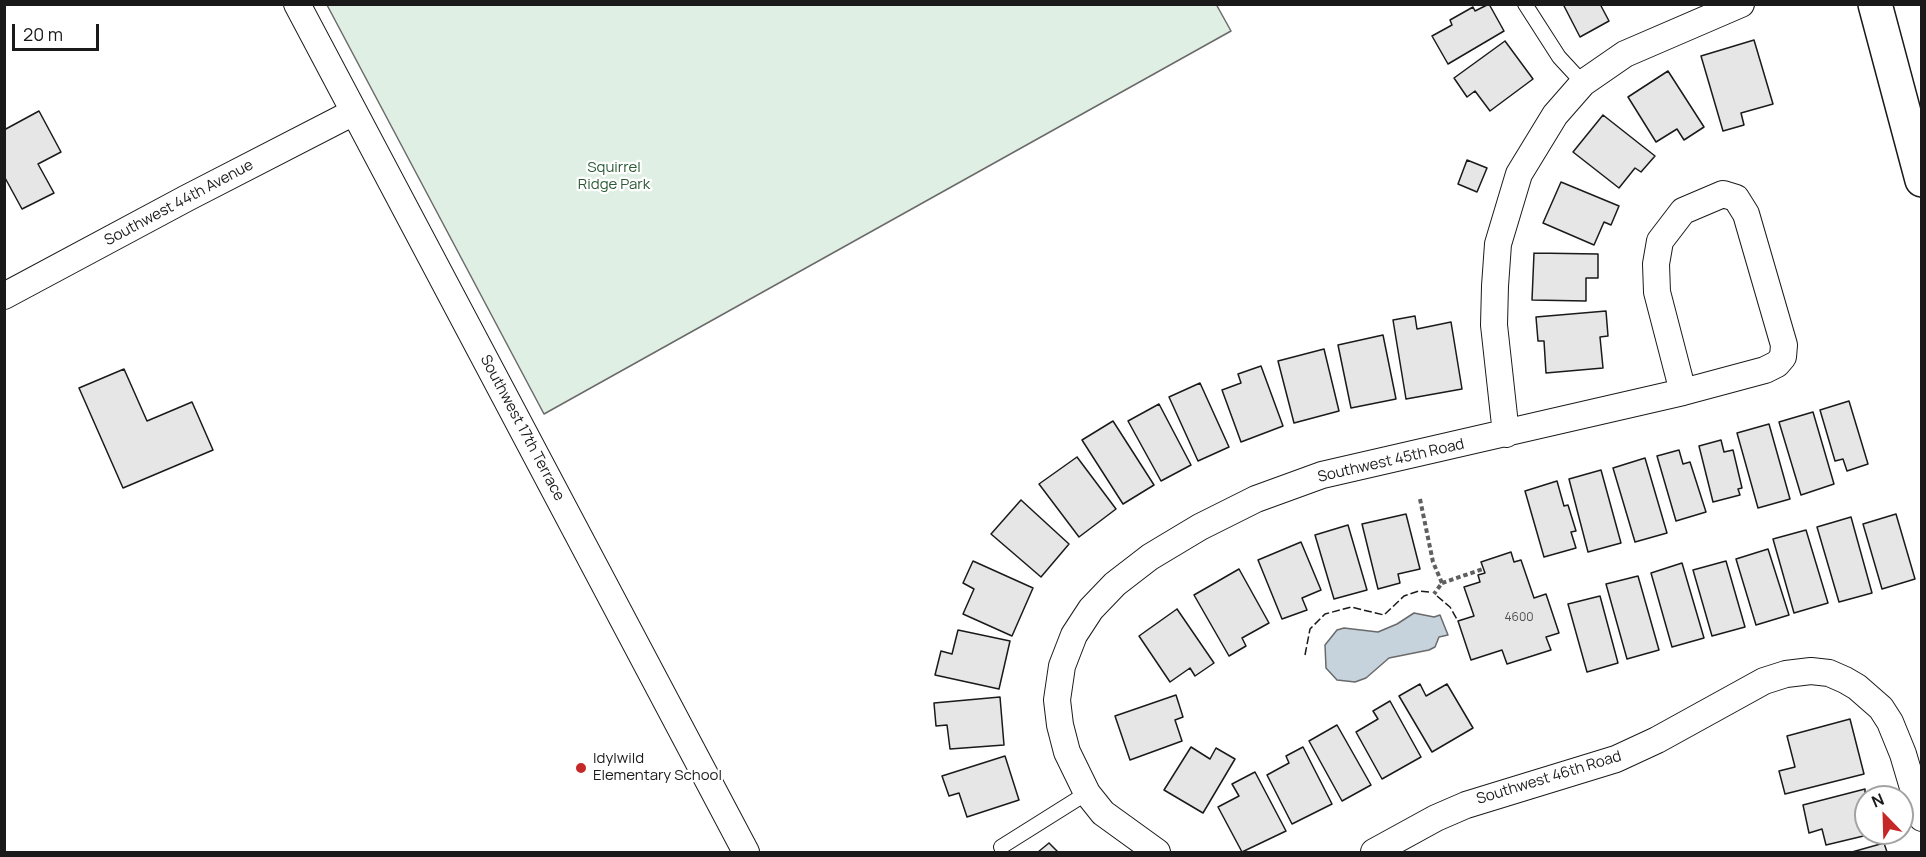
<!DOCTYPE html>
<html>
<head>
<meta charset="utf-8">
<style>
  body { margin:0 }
  #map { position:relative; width:1926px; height:857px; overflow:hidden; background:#fff; font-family:Manrope,sans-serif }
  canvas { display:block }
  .frame { position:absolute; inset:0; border:6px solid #1a1a1a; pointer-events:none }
  .north { position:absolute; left:1854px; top:785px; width:60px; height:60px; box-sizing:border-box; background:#fff; border:2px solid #a3a3a3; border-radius:50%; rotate:337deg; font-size:16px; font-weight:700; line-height:24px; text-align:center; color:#1a1a1a }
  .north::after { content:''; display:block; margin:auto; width:21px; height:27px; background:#c62828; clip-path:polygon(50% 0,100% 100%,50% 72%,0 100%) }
  .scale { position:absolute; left:12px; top:24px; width:87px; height:27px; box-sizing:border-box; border:3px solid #1a1a1a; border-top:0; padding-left:8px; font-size:18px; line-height:21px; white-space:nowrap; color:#1a1a1a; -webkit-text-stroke:4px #fff; paint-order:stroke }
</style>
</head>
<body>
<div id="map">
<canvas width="1926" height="857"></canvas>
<div class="frame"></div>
<div class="north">N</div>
<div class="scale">20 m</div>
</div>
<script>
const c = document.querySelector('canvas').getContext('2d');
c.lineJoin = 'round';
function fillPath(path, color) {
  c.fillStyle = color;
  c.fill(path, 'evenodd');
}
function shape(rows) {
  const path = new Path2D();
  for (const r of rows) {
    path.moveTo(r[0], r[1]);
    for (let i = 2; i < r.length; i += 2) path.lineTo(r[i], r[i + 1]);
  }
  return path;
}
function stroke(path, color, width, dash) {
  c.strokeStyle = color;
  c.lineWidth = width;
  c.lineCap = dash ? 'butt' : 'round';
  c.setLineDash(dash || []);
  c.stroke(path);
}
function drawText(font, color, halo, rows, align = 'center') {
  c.font = font + ' Manrope,sans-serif';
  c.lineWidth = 4.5;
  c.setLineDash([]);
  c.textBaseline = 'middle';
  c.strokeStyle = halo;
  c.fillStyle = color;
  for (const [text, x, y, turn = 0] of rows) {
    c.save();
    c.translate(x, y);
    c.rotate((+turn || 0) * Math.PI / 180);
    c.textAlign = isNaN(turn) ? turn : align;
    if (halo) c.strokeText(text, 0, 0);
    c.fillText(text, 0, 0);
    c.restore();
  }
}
const green = shape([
  [1216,4,1231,31,544,414,327,5,1216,4]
]);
fillPath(green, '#e0efe3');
stroke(green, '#6a6a6a', 1.5);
const water = shape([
  [1414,613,1434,617,1440,615,1448,635,1439,637,1435,647,1429,650,1389,658,1366,678,1355,682,1337,680,1326,668,1325,645,1337,630,1344,628,1378,632,1397,624,1414,613]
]);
fillPath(water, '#c6d2dc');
stroke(water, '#6a6a6a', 1.5);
const building = shape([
  [1489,4,1504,31,1448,64,1432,36,1452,25,1450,20,1473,7,1475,11,1489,4],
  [1563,4,1600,4,1609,21,1580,37,1563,4],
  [1754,40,1773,104,1741,113,1744,125,1723,131,1701,56,1754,40],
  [1505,41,1533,79,1490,111,1475,91,1467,97,1454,78,1505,41],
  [1668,71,1704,127,1684,140,1677,129,1656,142,1628,97,1668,71],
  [39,111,61,152,38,164,54,193,22,209,4,176,4,130,39,111],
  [1603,115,1655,156,1641,172,1635,168,1619,188,1573,152,1603,115],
  [1467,160,1487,168,1477,192,1458,184,1467,160],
  [1561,182,1619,206,1611,225,1604,222,1594,245,1543,223,1561,182],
  [1534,253,1598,254,1598,278,1586,278,1586,301,1532,300,1534,253],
  [1606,311,1608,336,1600,337,1603,368,1546,373,1544,341,1538,341,1536,317,1606,311],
  [1415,316,1417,329,1451,322,1462,389,1406,399,1393,320,1415,316],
  [1383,335,1396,399,1351,408,1338,345,1383,335],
  [1324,349,1339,411,1294,423,1278,361,1324,349],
  [1261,366,1283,426,1241,442,1222,390,1241,383,1238,374,1261,366],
  [124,369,147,421,192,402,213,450,123,488,79,388,124,369],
  [1200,383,1229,447,1198,461,1169,397,1200,383],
  [1849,401,1868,464,1847,471,1843,459,1835,461,1820,410,1849,401],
  [1159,404,1191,465,1161,481,1128,421,1159,404],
  [1813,412,1834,484,1801,495,1779,422,1813,412],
  [1113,421,1154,485,1123,504,1082,440,1113,421],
  [1769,424,1790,499,1758,508,1737,433,1769,424],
  [1721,440,1724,452,1733,450,1742,488,1738,489,1740,495,1713,502,1699,446,1721,440],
  [1679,450,1683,464,1690,462,1706,512,1676,521,1657,456,1679,450],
  [1077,457,1116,509,1079,537,1039,484,1077,457],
  [1645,458,1667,533,1635,542,1613,468,1645,458],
  [1601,470,1621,543,1588,552,1569,479,1601,470],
  [1557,481,1564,506,1568,505,1576,531,1571,532,1576,548,1544,557,1525,491,1557,481],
  [1021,500,1069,544,1041,577,991,534,1021,500],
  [1406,514,1420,569,1398,574,1400,583,1378,589,1362,524,1406,514],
  [1896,514,1915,579,1882,589,1863,524,1896,514],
  [1851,517,1872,593,1839,602,1817,527,1851,517],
  [1348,525,1367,590,1334,599,1315,535,1348,525],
  [1806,530,1828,603,1794,613,1773,539,1806,530],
  [1301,542,1321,590,1302,598,1307,610,1282,619,1258,560,1301,542],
  [1768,549,1789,615,1756,625,1736,559,1768,549],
  [1511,552,1514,562,1521,560,1534,598,1546,594,1559,633,1546,637,1551,650,1507,664,1502,650,1471,660,1458,621,1474,616,1464,587,1480,582,1478,575,1485,573,1481,562,1511,552],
  [973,561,1033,588,1012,636,963,614,974,589,963,583,973,561],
  [1726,561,1745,627,1712,636,1693,570,1726,561],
  [1682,563,1704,638,1672,647,1651,573,1682,563],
  [1239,569,1269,623,1242,638,1246,646,1229,656,1194,595,1239,569],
  [1638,576,1659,650,1627,659,1606,584,1638,576],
  [1600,596,1618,663,1587,672,1568,604,1600,596],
  [1177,609,1214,663,1195,676,1190,668,1170,682,1139,636,1177,609],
  [958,630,1010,641,999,689,935,675,941,651,952,654,958,630],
  [1420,684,1426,696,1447,684,1473,728,1432,752,1399,696,1420,684],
  [1176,695,1183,717,1175,720,1182,741,1130,760,1115,716,1176,695],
  [1000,697,1004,745,950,749,947,725,936,726,934,703,1000,697],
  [1390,701,1421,757,1382,779,1356,732,1378,719,1373,711,1390,701],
  [1850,719,1864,774,1785,794,1779,771,1795,767,1787,736,1850,719],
  [1337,725,1371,785,1342,801,1309,741,1337,725],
  [1191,747,1210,759,1216,748,1235,759,1203,813,1164,790,1191,747],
  [1303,747,1332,804,1292,824,1267,775,1289,763,1286,756,1303,747],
  [1005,756,1019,800,967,817,959,793,949,796,942,776,1005,756],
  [1255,772,1286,831,1242,852,1218,807,1239,796,1232,784,1255,772],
  [1865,789,1866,833,1876,833,1826,845,1822,829,1809,833,1803,805,1865,789],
  [1049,843,1058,852,1038,852,1049,843],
  [1884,843,1887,852,1852,852,1884,843]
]);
fillPath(building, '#e6e6e6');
stroke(building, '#1a1a1a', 1.5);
const service = shape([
  [1525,4,1559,57,1583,83],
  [1001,847,1087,793]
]);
const minor = shape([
  [297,4,746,852],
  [4,296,187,198,354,112],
  [1506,434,1494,325,1495,286,1498,244,1519,174,1555,115,1583,83,1625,54,1741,4],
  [1157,852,1103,813,1087,793,1067,752,1060,725,1057,700,1062,666,1074,635,1091,609,1115,584,1150,557,1200,527,1256,499,1322,475,1683,392,1765,370,1777,364,1783,357,1784,345,1746,214,1736,198,1723,194,1683,211,1660,241,1656,264,1657,292,1683,392],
  [1374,852,1436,818,1466,805,1616,759,1657,740,1764,681,1786,674,1811,671,1829,673,1845,680,1857,687,1881,708,1890,722,1903,754,1922,818]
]);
const primary = shape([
  [1875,4,1922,180]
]);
stroke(service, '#1a1a1a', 16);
stroke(minor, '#1a1a1a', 28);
stroke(primary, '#1a1a1a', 36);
stroke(shape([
  [1420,499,1433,562,1442,583,1434,594],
  [1442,583,1483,569]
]), '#5f5f5f', 4, [4.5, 3]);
stroke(service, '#fff', 14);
stroke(minor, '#fff', 26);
stroke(primary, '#fff', 33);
stroke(shape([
  [1437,596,1450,607,1458,621],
  [1305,655,1310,629,1325,614,1351,607,1384,615,1404,596,1419,591,1429,592]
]), '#1a1a1a', 1.5, [8, 3]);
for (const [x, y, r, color] of [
  [581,768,6,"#c62828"]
]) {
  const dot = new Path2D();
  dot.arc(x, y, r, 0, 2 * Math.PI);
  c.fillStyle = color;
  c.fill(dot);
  stroke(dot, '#fff', 2);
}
drawText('12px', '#4d4d4d', null, [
  ["4600",1519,618]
]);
drawText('15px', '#2b5a34', '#fff', [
  ["Squirrel",614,168],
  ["Ridge Park",614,185]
]);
drawText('15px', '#1a1a1a', '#fff', [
  ["Southwest 44th Avenue",179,203,-28],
  ["Southwest 17th Terrace",522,428,62],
  ["Southwest 45th Road",1391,461,-13],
  ["Southwest 46th Road",1549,778,-17]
]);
drawText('15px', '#1a1a1a', '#fff', [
  ["Idylwild",593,759],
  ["Elementary School",593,776]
], 'left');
</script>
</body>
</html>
